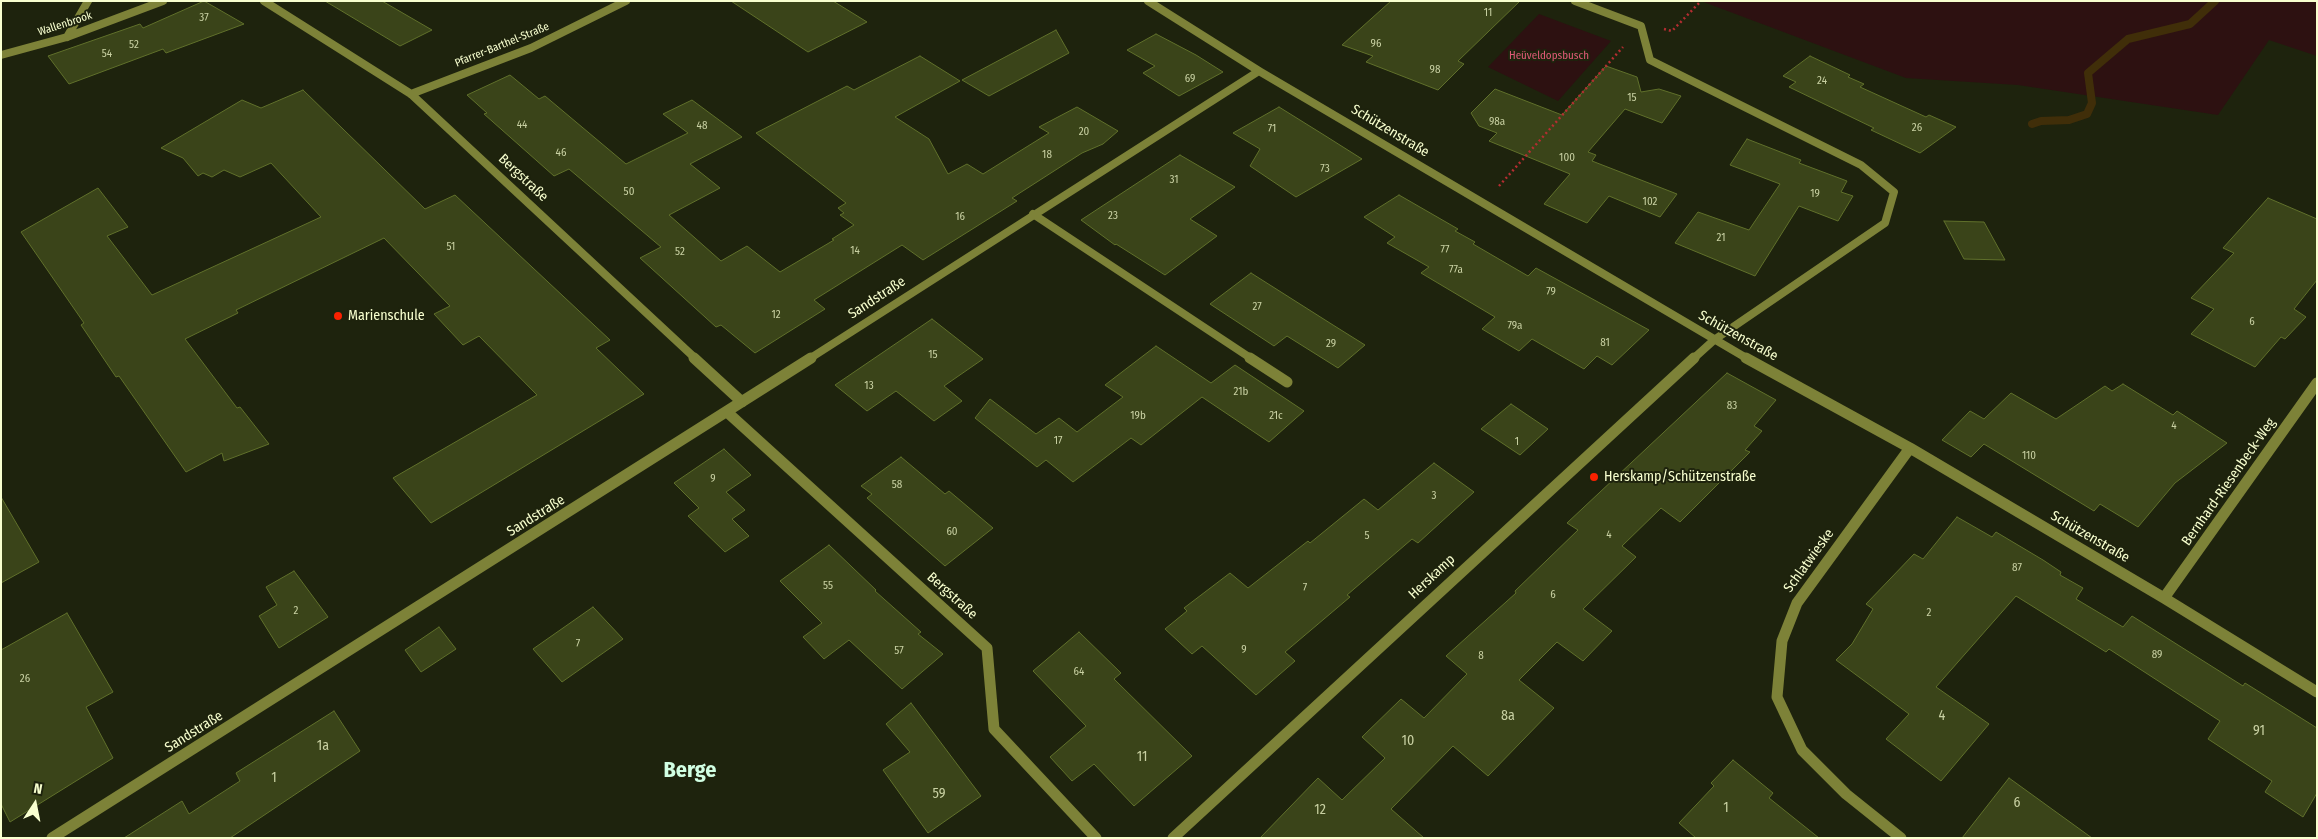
<!DOCTYPE html>
<html>
<head>
<meta charset="utf-8">
<style>
  body { margin:0 }
  #map { position:relative; width:2318px; height:839px; overflow:hidden; background:#1e230d; font-family:"Fira Sans Condensed",sans-serif }
  canvas { display:block }
  .frame { position:absolute; inset:0; border:2px solid #f8ffcf; pointer-events:none }
  .north { position:absolute; left:10px; top:779px; width:50px; height:50px; -webkit-text-stroke:4px #1e230d; paint-order:stroke; rotate:11deg; font-size:14px; font-weight:700; line-height:20px; text-align:center; color:#f8ffcf }
  .north::after { content:''; display:block; margin:auto; width:18px; height:22px; background:#f8ffcf; clip-path:polygon(50% 0,100% 100%,50% 72%,0 100%) }
</style>
</head>
<body>
<div id="map">
<canvas width="2318" height="839"></canvas>
<div class="frame"></div>
<div class="north">N</div>
</div>
<script>
const c = document.querySelector('canvas').getContext('2d');
c.lineJoin = 'round';
function fillPath(path, color) {
  c.fillStyle = color;
  c.fill(path, 'evenodd');
}
function shape(rows) {
  const path = new Path2D();
  for (const r of rows) {
    path.moveTo(r[0], r[1]);
    for (let i = 2; i < r.length; i += 2) path.lineTo(r[i], r[i + 1]);
  }
  return path;
}
function stroke(path, color, width, dash) {
  c.strokeStyle = color;
  c.lineWidth = width;
  c.lineCap = dash ? 'butt' : 'round';
  c.setLineDash(dash || []);
  c.stroke(path);
}
function drawText(font, color, halo, rows, align = 'center') {
  c.font = font + ' "Fira Sans Condensed",sans-serif';
  c.lineWidth = 4;
  c.setLineDash([]);
  c.textBaseline = 'middle';
  c.strokeStyle = halo;
  c.fillStyle = color;
  for (const [text, x, y, turn = 0] of rows) {
    c.save();
    c.translate(x, y);
    c.rotate((+turn || 0) * Math.PI / 180);
    c.textAlign = isNaN(turn) ? turn : align;
    if (halo) c.strokeText(text, 0, 0);
    c.fillText(text, 0, 0);
    c.restore();
  }
}
fillPath(shape([
  [1701,1,2317,1,2317,56,2269,40,2218,115,2018,85,1906,78],
  [1539,14,1611,41,1558,101,1488,67]
]), '#2d1111');
stroke(shape([
  [2032,124,2041,121,2069,120,2087,114,2092,103,2088,73,2128,39,2190,24,2215,1]
]), '#402e09', 8);
const building = shape([
  [204,1,244,24,166,53,163,49,69,84,48,56,140,24,143,28,204,1],
  [325,1,382,1,432,30,400,46,325,1],
  [731,1,833,1,867,22,808,52,731,1],
  [1391,1,1520,1,1458,61,1464,64,1438,90,1366,62,1373,56,1342,45,1391,1],
  [1056,30,1069,53,989,96,962,80,1056,30],
  [1156,34,1196,55,1223,72,1179,96,1143,73,1155,66,1127,50,1156,34],
  [920,56,960,81,895,117,929,139,948,174,967,164,983,174,1049,133,1039,127,1077,107,1118,131,1103,144,1082,153,1012,198,1017,201,923,260,902,245,814,300,825,309,755,353,721,325,716,327,640,258,661,247,569,169,554,176,484,114,487,113,467,95,510,75,539,99,545,96,626,164,688,133,663,114,692,100,742,137,690,164,720,188,669,215,721,261,747,246,780,272,834,240,832,239,854,225,840,215,844,213,838,208,846,203,756,133,847,86,854,90,920,56],
  [1810,56,1850,75,1848,77,1864,84,1860,87,1926,117,1929,115,1956,127,1920,153,1871,130,1874,128,1789,87,1796,82,1783,76,1810,56],
  [1606,66,1637,77,1641,92,1659,89,1681,96,1662,123,1625,109,1588,152,1596,155,1592,161,1677,194,1660,217,1609,196,1587,223,1544,204,1570,174,1489,141,1497,133,1479,126,1471,113,1495,89,1562,115,1606,66],
  [303,90,425,209,455,195,610,340,596,348,644,394,431,523,393,478,537,395,479,336,463,345,434,314,450,306,384,238,236,310,238,313,185,339,237,408,240,407,269,444,224,461,222,453,186,472,119,376,116,377,81,325,84,323,21,232,98,188,128,227,107,236,152,295,321,217,271,163,240,177,224,170,212,177,203,173,198,176,183,158,161,148,242,100,261,108,303,90],
  [1279,107,1324,135,1362,159,1296,197,1250,166,1260,149,1233,133,1279,107],
  [1747,139,1801,160,1799,163,1847,181,1841,192,1853,196,1838,221,1799,206,1755,276,1675,243,1698,212,1749,230,1780,184,1730,165,1747,139],
  [1180,155,1235,187,1190,219,1217,236,1165,275,1116,244,1115,245,1081,220,1180,155],
  [1399,195,1458,229,1455,231,1475,242,1473,244,1528,276,1536,268,1649,330,1612,365,1597,356,1584,369,1532,339,1519,351,1482,329,1495,317,1421,273,1429,267,1387,243,1395,237,1364,217,1399,195],
  [2268,198,2317,219,2317,280,2294,309,2306,317,2285,339,2281,337,2255,367,2191,334,2214,309,2191,298,2234,253,2223,248,2268,198],
  [1944,221,1984,222,2005,260,1964,259,1944,221],
  [1251,273,1333,325,1365,345,1338,368,1287,336,1274,346,1210,304,1251,273],
  [932,319,983,359,944,386,962,401,934,421,896,391,867,411,835,385,932,319],
  [1156,346,1211,383,1235,365,1304,411,1269,442,1202,397,1141,445,1131,438,1073,482,1046,460,1037,467,975,418,990,399,1036,434,1059,418,1077,432,1123,397,1105,385,1156,346],
  [1727,373,1776,400,1754,426,1762,431,1745,450,1750,452,1680,522,1661,508,1622,546,1636,557,1583,609,1612,631,1583,661,1557,642,1519,680,1554,708,1488,776,1453,746,1391,809,1424,838,1260,838,1318,778,1342,800,1385,758,1362,737,1401,699,1424,718,1467,674,1446,656,1516,593,1515,591,1578,530,1567,523,1727,373],
  [2123,384,2173,415,2177,411,2227,443,2175,483,2138,527,2100,504,2094,511,1984,444,1971,457,1942,440,1970,411,1984,419,2011,393,2056,419,2105,386,2112,391,2123,384],
  [1511,404,1548,429,1520,455,1481,429,1511,404],
  [724,449,751,475,726,492,745,510,732,519,749,536,725,552,688,516,699,508,674,483,724,449],
  [901,457,945,494,949,491,993,528,945,566,867,498,872,494,861,486,901,457],
  [1434,463,1474,492,1418,543,1412,539,1347,595,1350,597,1285,652,1295,661,1256,695,1202,646,1192,654,1165,629,1187,611,1184,608,1230,573,1248,588,1308,541,1310,543,1364,499,1378,510,1434,463],
  [1,497,39,562,1,583,1,497],
  [1957,517,1992,537,1996,532,2043,560,2061,572,2060,575,2083,588,2076,599,2123,627,2132,616,2243,686,2245,683,2317,728,2317,793,2303,817,2265,792,2272,781,2208,739,2220,721,2109,649,2106,652,2016,596,1936,687,1989,724,1941,781,1886,739,1909,714,1836,660,1852,644,1873,609,1866,604,1914,554,1923,559,1957,517],
  [829,545,876,590,875,591,921,632,918,634,943,654,902,689,849,640,824,659,803,637,822,623,780,581,829,545],
  [294,571,328,617,279,648,259,616,277,605,266,587,294,571],
  [593,607,623,639,562,682,533,649,593,607],
  [67,613,113,692,86,707,113,758,10,822,1,804,1,650,67,613],
  [439,627,456,649,421,672,405,650,439,627],
  [1079,632,1121,673,1114,679,1192,756,1134,806,1094,764,1072,781,1050,757,1086,726,1033,671,1079,632],
  [911,703,981,796,928,833,883,770,910,752,886,724,911,703],
  [334,711,360,751,230,838,124,838,182,801,189,814,240,781,236,773,334,711],
  [1733,760,1773,793,1769,798,1819,838,1696,838,1679,823,1714,786,1711,783,1733,760],
  [2009,778,2092,838,1962,838,2009,778]
]);
fillPath(building, '#3a4419');
stroke(building, '#60702b', 1);
stroke(shape([
  [1664,29,1672,31,1701,1],
  [1499,186,1623,47]
]), '#b52d31', 2.5, [2, 3]);
stroke(shape([
  [264,1,411,94,696,359],
  [1148,1,1259,71,1748,359],
  [1575,1,1641,26,1650,60,1861,165,1894,192,1885,223,1714,340,1693,359],
  [67,37,88,1],
  [1,55,67,37,163,1],
  [411,94,531,48,626,1],
  [1033,214,1252,359],
  [809,359,1259,71]
]), '#7d8238', 8);
stroke(shape([
  [694,358,742,402],
  [1250,358,1287,382],
  [1746,358,1910,448,2164,598,2317,692],
  [727,412,987,648,994,729,1096,838],
  [2164,598,2317,383],
  [52,838,811,358],
  [1173,838,1694,358],
  [1901,838,1846,794,1802,750,1777,697,1782,641,1797,603,1910,448]
]), '#7d8238', 11);
for (const [x, y, r, color] of [
  [338,316,5,"#fa2100"],
  [1594,477,5,"#fa2100"]
]) {
  const dot = new Path2D();
  dot.arc(x, y, r, 0, 2 * Math.PI);
  c.fillStyle = color;
  c.fill(dot);
  stroke(dot, '#1e230d', 2);
}
drawText('11px', '#c8d0a2', null, [
  ["11",1488,13],
  ["37",204,18],
  ["96",1376,44],
  ["52",134,45],
  ["54",107,54],
  ["98",1435,70],
  ["69",1190,79],
  ["24",1822,81],
  ["15",1632,98],
  ["98a",1497,122],
  ["44",522,125],
  ["48",702,126],
  ["26",1917,128],
  ["71",1272,129],
  ["20",1084,132],
  ["46",561,153],
  ["18",1047,155],
  ["100",1567,158],
  ["73",1325,169],
  ["31",1174,180],
  ["50",629,192],
  ["19",1815,194],
  ["102",1650,202],
  ["23",1113,216],
  ["16",960,217],
  ["21",1721,238],
  ["51",451,247],
  ["77",1445,250],
  ["14",855,251],
  ["52",680,252],
  ["77a",1456,270],
  ["79",1551,292],
  ["27",1257,307],
  ["12",776,315],
  ["6",2252,322],
  ["79a",1515,326],
  ["81",1605,343],
  ["29",1331,344],
  ["15",933,355],
  ["13",869,386],
  ["21b",1241,392],
  ["83",1732,406],
  ["19b",1138,416],
  ["21c",1276,416],
  ["4",2174,426],
  ["17",1058,441],
  ["1",1517,442],
  ["110",2029,456],
  ["9",713,479],
  ["58",897,485],
  ["3",1434,496],
  ["60",952,532],
  ["4",1609,535],
  ["5",1367,536],
  ["87",2017,568],
  ["55",828,586],
  ["7",1305,588],
  ["6",1553,595],
  ["2",296,611],
  ["2",1929,613],
  ["7",578,644],
  ["9",1244,650],
  ["57",899,651],
  ["89",2157,655],
  ["8",1481,656],
  ["64",1079,672],
  ["26",25,679]
]);
drawText('11px', '#f8ffcf', '#1e230d', [
  ["Wallenbrook",65,24,-18],
  ["Pfarrer-Barthel-Straße",502,45,-22]
]);
drawText('11px', '#e05a77', '#1e230d', [
  ["Heüveldopsbusch",1549,56]
]);
drawText('14px', '#f8ffcf', '#1e230d', [
  ["Schützenstraße",1390,131,31],
  ["Bergstraße",523,178,43],
  ["Sandstraße",877,298,-33],
  ["Schützenstraße",1738,336,29],
  ["Bernhard-Riesenbeck-Weg",2229,482,-55],
  ["Sandstraße",536,516,-32],
  ["Schützenstraße",2090,537,30],
  ["Schlatwieske",1809,561,-54],
  ["Herskamp",1432,577,-43],
  ["Bergstraße",952,596,42],
  ["Sandstraße",194,732,-32]
]);
drawText('14px', '#f8ffcf', '#1e230d', [
  ["Marienschule",348,316],
  ["Herskamp/Schützenstraße",1604,477]
], 'left');
drawText('14px', '#c8d0a2', null, [
  ["8a",1508,716],
  ["4",1942,716],
  ["91",2259,731],
  ["10",1408,741],
  ["1a",323,746],
  ["11",1142,757],
  ["1",274,778],
  ["59",939,794],
  ["6",2017,803],
  ["1",1726,808],
  ["12",1320,810]
]);
drawText('bold 22px', '#d1ffe3', '#1e230d', [
  ["Berge",690,771]
]);
</script>
</body>
</html>
